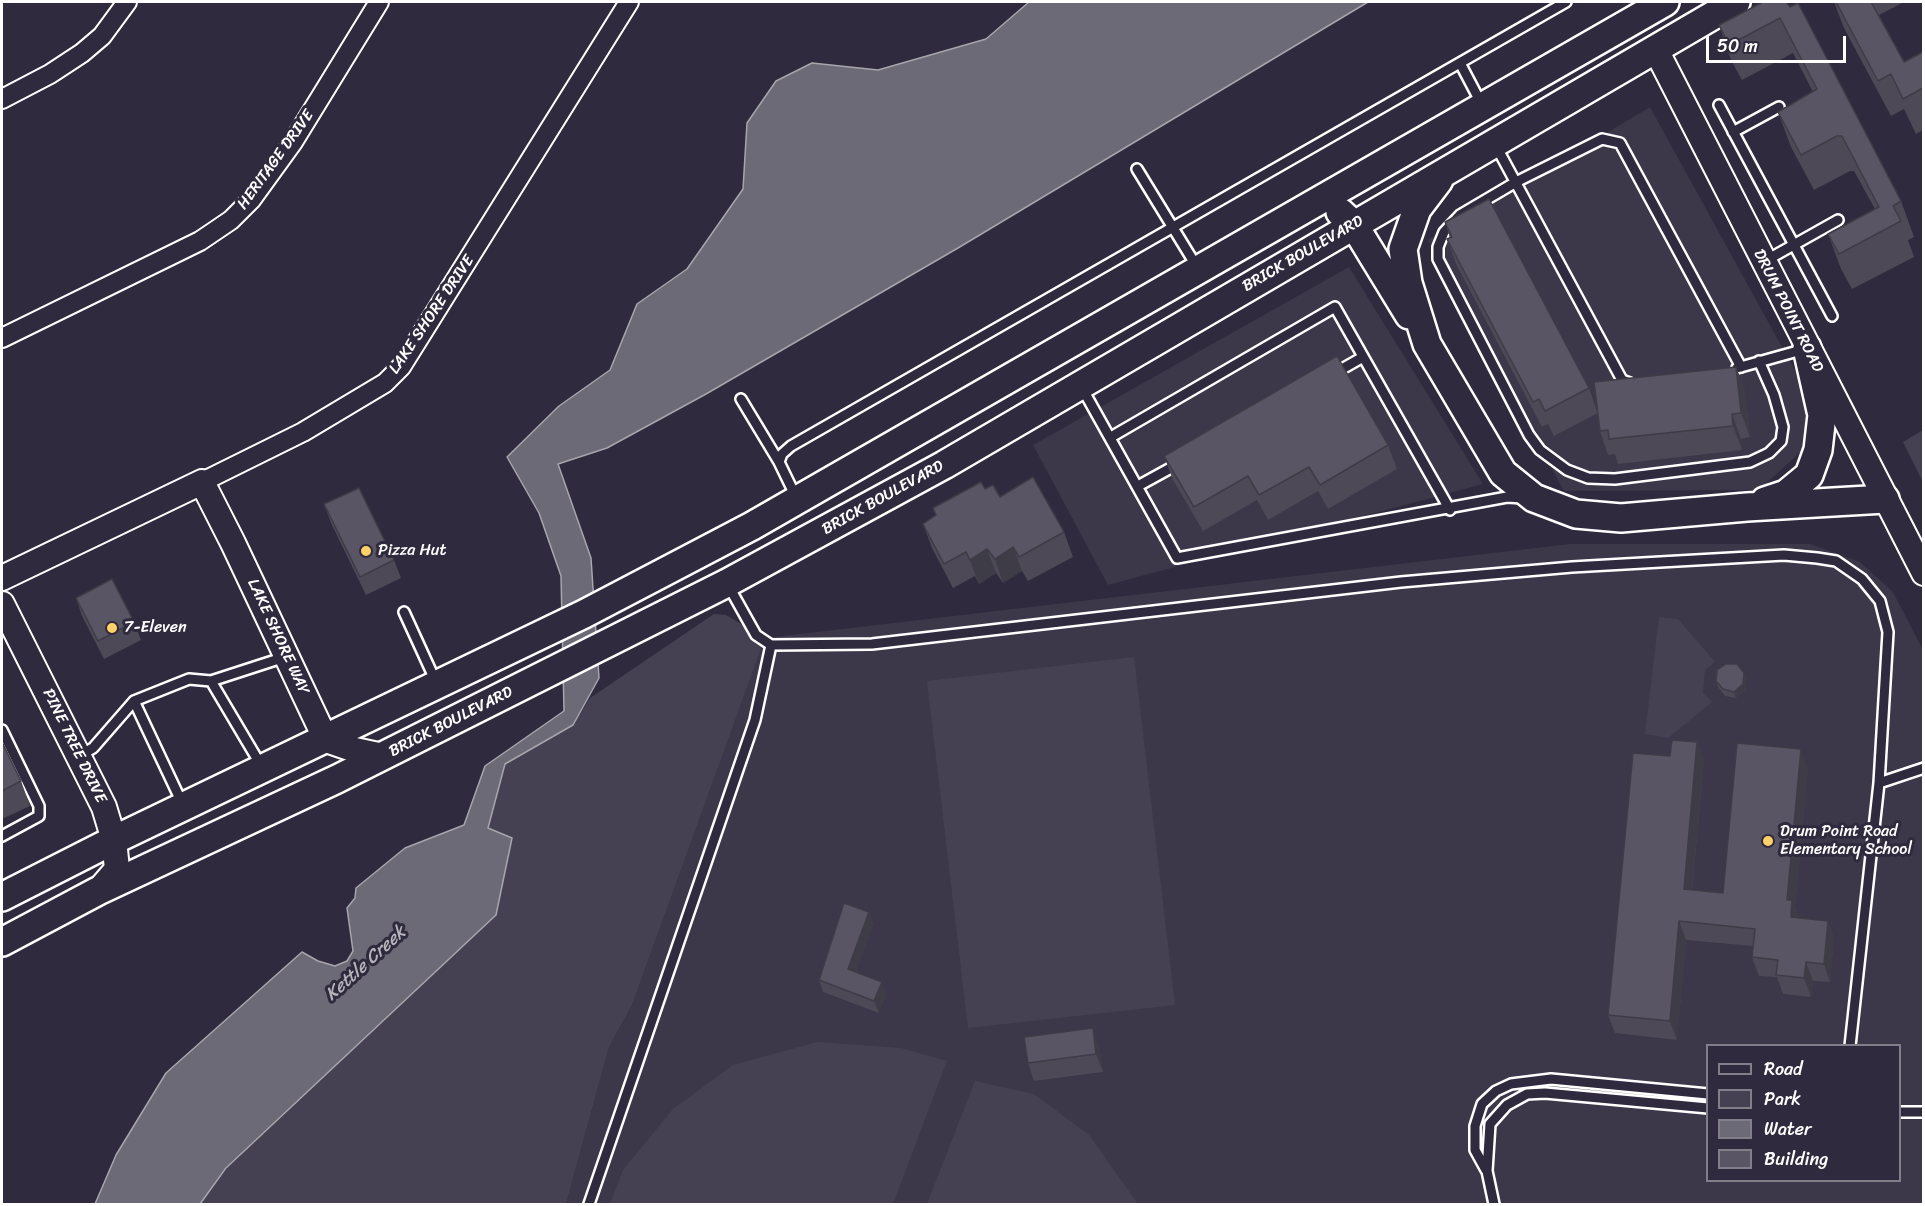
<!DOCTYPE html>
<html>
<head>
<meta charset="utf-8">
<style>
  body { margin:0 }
  #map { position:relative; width:1925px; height:1206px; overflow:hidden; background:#2f2a3d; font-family:Sriracha,sans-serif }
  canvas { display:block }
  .frame { position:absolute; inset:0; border:3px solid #fff; pointer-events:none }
  .legend { position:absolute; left:1706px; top:1044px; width:195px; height:138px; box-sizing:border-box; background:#2f2a3d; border:2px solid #827f8b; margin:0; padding:8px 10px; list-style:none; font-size:18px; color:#fff }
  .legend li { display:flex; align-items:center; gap:12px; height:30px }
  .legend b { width:30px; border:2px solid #827f8b }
  .scale { position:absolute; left:1706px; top:36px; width:140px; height:27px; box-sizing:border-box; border:3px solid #fff; border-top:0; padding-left:8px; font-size:18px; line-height:21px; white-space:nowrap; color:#fff; -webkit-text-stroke:4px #2f2a3d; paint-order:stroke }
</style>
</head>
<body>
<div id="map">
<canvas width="1925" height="1206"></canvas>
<div class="frame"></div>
<ul class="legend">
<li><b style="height:8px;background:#2f2a3d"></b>Road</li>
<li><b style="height:16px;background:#464152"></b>Park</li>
<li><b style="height:16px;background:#6d6a77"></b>Water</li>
<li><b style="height:16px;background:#595564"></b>Building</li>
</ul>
<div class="scale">50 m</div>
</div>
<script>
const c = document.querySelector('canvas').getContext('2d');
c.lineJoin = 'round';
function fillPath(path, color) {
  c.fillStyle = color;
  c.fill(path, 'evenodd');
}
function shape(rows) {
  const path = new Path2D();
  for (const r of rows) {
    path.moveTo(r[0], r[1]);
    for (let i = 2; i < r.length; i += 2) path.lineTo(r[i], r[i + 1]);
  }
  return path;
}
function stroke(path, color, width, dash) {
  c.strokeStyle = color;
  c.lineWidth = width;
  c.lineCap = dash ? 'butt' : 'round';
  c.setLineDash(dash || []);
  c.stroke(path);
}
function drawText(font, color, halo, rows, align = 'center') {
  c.font = font + ' Sriracha,sans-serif';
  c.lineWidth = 6;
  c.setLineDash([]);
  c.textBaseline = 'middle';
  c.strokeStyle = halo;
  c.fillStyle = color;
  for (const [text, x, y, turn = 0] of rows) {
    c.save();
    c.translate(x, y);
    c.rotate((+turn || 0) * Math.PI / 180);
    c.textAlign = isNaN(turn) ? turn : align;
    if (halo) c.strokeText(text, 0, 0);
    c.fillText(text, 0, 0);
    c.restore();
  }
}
fillPath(shape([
  [1650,107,1804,387,1807,446,1759,490,1564,491,1428,240],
  [1349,267,1483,484,1108,585,1033,445],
  [1570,544,1810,544,1860,562,1893,592,1923,650,1923,1204,566,1204,609,1047,632,1005,765,638],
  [1708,1046,1900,1046,1900,1180,1708,1180]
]), '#3c3749');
fillPath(shape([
  [1923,430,1923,482,1903,442],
  [714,614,726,615,765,638,632,1005,609,1047,566,1204,200,1204,488,828,505,764,573,725,590,698],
  [1659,617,1678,619,1715,662,1705,670,1703,693,1712,702,1668,738,1645,734],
  [1134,657,1175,1005,968,1028,927,681],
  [817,1042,901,1048,947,1061,893,1204,610,1204,623,1170,673,1109,733,1065],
  [975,1081,1034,1094,1089,1135,1138,1204,927,1204]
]), '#464152');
const water = shape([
  [1029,2,1368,2,958,248,706,394,607,448,558,464,591,558,599,678,573,725,505,764,488,828,512,838,496,915,226,1168,200,1204,95,1204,116,1155,166,1073,302,952,318,961,335,966,347,961,353,951,347,908,355,898,356,888,405,848,464,825,485,766,564,711,561,576,539,513,507,457,559,406,610,370,637,304,687,269,743,189,747,123,776,81,812,63,878,70,986,39,1029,2]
]);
fillPath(water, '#6d6a77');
stroke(water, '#a7a6ad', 1.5);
const lane = shape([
  [1460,63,1481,103],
  [1719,105,1832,316],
  [1733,132,1779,107],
  [1496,146,1622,380,1630,383],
  [1137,169,1197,267],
  [1765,261,1838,220],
  [1741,367,1620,143,1602,139,1516,182,1460,215,1444,232,1438,247,1438,259,1529,435,1540,450,1567,470,1588,478,1615,479,1750,462,1769,453,1781,441,1783,427,1774,395,1759,361],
  [1737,368,1805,349],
  [1335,373,1363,357],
  [1082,388,1177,558,1507,497,1523,498],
  [741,399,779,462],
  [1111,437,1335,307,1450,510],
  [1138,486,1178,464],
  [796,497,779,462,782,454,791,446,1566,2],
  [404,612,436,682],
  [771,645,872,644,1401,582,1572,567,1784,555,1817,558,1836,561,1862,579,1880,601,1888,632,1879,783],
  [134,701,183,805],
  [2,730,39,806,39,816,2,836],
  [79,756,93,748,134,701,189,679,211,681],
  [262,767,211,681,285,657],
  [1850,1046,1879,783,1924,768],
  [1900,1112,1924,1112],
  [1486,1170,1475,1150,1475,1126,1482,1104,1496,1091,1511,1084,1551,1079,1708,1094],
  [589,1204,755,720,771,645,756,635,728,585],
  [1494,1204,1487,1171,1490,1124,1507,1105,1527,1094,1545,1093,1708,1108]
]);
const street = shape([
  [2,99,50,74,82,53,102,36,127,2],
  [2,338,200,241,231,220,251,200,293,142,379,2],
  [202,482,303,432,385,383,401,367,629,2]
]);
const secondary = shape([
  [1655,48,1924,573],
  [2,578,202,482,233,543,326,740,355,750,383,756],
  [2,604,104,807,114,840,117,869,98,891]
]);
const primary = shape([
  [1439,180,1417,209,1403,249,1408,283,1427,344,1503,473,1534,498,1576,514,1621,518,1747,507,1885,499],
  [1340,212,1354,225,1409,315],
  [1765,501,1786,494,1809,475,1818,450,1822,415,1807,348],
  [2,897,114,840,584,614,752,526,1665,2],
  [2,942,98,891,337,779,727,583,944,465,1736,2]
]);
stroke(lane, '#fff', 14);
stroke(street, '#fff', 22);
stroke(secondary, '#fff', 28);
stroke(primary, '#fff', 32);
stroke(lane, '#2f2a3d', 9);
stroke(street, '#2f2a3d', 18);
stroke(secondary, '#2f2a3d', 24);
stroke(primary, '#2f2a3d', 27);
fillPath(shape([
  [1786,2,1901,201,1914,237,1908,240,1914,257,1852,289,1841,269,1828,234,1875,209,1854,171,1850,171,1814,190,1791,147,1778,112,1813,92,1793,53,1742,80,1731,60,1719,25],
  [1834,2,1904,2,1879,15,1904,62,1923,52,1923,130,1916,134,1904,109,1891,116,1844,28],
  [1445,222,1589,388,1597,411,1736,367,1745,391,1750,437,1741,439,1742,450,1618,464,1615,454,1608,455,1600,431,1598,413,1554,436,1548,424,1542,427,1456,264,1447,239,1450,238],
  [1388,445,1397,469,1328,509,1318,491,1268,520,1257,500,1203,531,1173,480,1164,456],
  [1000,497,1064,532,1073,557,1028,581,1022,571,1003,583,996,573,979,584,975,576,953,588,932,548,923,524,936,515,933,508],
  [324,504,394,560,401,578,366,595,331,523],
  [76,598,134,622,141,640,104,659,82,616],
  [1744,673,1746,679,1746,690,1736,698,1725,696,1718,687,1716,681],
  [2,742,21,781,30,806,2,819],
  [1697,742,1704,761,1692,890,1723,893,1808,768,1795,907,1799,918,1828,921,1834,939,1830,982,1813,981,1811,997,1783,994,1777,977,1759,976,1752,957,1753,946,1686,940,1677,1040,1615,1033,1608,1015,1670,756],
  [869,912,873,924,856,972,886,994,879,1013,823,992,819,980],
  [1099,1046,1103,1072,1034,1081,1028,1063]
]), '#4d4956');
fillPath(shape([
  [1736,367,1745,391,1750,437,1741,413],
  [1732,414,1741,439,1742,450,1733,426],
  [1013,547,1022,571,1003,583,995,559],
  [987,549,996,573,979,584,970,560],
  [1744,673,1746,679,1746,690,1736,698,1734,692],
  [1697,742,1704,761,1690,908,1684,889],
  [1801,749,1808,768,1795,907,1799,918,1791,917,1787,900],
  [869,912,873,924,853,981,848,969],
  [1679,921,1686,940,1677,1040,1670,1021],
  [1828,921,1834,939,1830,982,1824,964],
  [1806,962,1813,981,1811,997,1804,978],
  [882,982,886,994,879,1013,874,1001],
  [1093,1028,1099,1046,1103,1072,1096,1054]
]), '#3e3c46');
const building = shape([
  [1763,2,1786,2,1790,7,1798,3,1901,201,1893,206,1901,221,1839,254,1828,234,1879,207,1842,136,1837,136,1801,155,1778,112,1817,89,1780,18,1729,45,1719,25,1763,2],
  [1836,2,1871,2,1904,62,1923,52,1923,88,1903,99,1891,74,1878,81,1836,2],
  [1489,199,1589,388,1545,411,1539,399,1533,402,1447,239,1452,237,1445,222,1489,199],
  [1337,356,1388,445,1320,485,1309,467,1259,495,1248,476,1194,507,1164,456,1337,356],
  [1736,367,1741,413,1732,414,1733,426,1609,439,1608,430,1600,431,1594,382,1736,367],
  [1033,477,1064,532,1019,557,1013,547,995,559,987,549,970,560,966,552,944,564,923,524,936,515,933,508,981,482,985,489,993,485,1000,497,1033,477],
  [359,488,394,560,360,577,324,504,359,488],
  [112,579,134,622,98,641,76,598,112,579],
  [1726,664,1737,664,1744,673,1743,684,1734,692,1723,689,1716,681,1717,670,1726,664],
  [1672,740,1697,742,1684,889,1723,893,1737,743,1801,749,1787,900,1792,900,1791,917,1828,921,1824,964,1806,962,1804,978,1776,975,1778,960,1752,957,1755,929,1679,921,1670,1021,1608,1015,1633,753,1670,756,1672,740],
  [2,742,21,781,2,791,2,742],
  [844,903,869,912,848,969,882,982,874,1001,819,980,844,903],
  [1093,1028,1096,1054,1028,1063,1024,1037,1093,1028]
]);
fillPath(building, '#595564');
stroke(building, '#3e3c46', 1.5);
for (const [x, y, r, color] of [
  [366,551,6,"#ffd166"],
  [112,628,6,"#ffd166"],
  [1768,841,6,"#ffd166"]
]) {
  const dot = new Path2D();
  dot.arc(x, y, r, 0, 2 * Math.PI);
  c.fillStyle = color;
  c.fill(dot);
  stroke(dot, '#2f2a3d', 2);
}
drawText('16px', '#fff', '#2f2a3d', [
  ["HERITAGE DRIVE",276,160,-54],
  ["BRICK BOULEVARD",1303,254,-30],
  ["DRUM POINT ROAD",1788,311,63],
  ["LAKE SHORE DRIVE",432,315,-56],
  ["BRICK BOULEVARD",883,498,-29],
  ["LAKE SHORE WAY",278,637,65],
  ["BRICK BOULEVARD",451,722,-27],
  ["PINE TREE DRIVE",74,746,64]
]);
drawText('16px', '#fff', '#2f2a3d', [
  ["Pizza Hut",378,551],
  ["7-Eleven",124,628],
  ["Drum Point Road",1780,832],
  ["Elementary School",1780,850]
], 'left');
drawText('italic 18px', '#b6b4bb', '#2f2a3d', [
  ["Kettle Creek",366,964,-42]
]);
</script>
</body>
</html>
